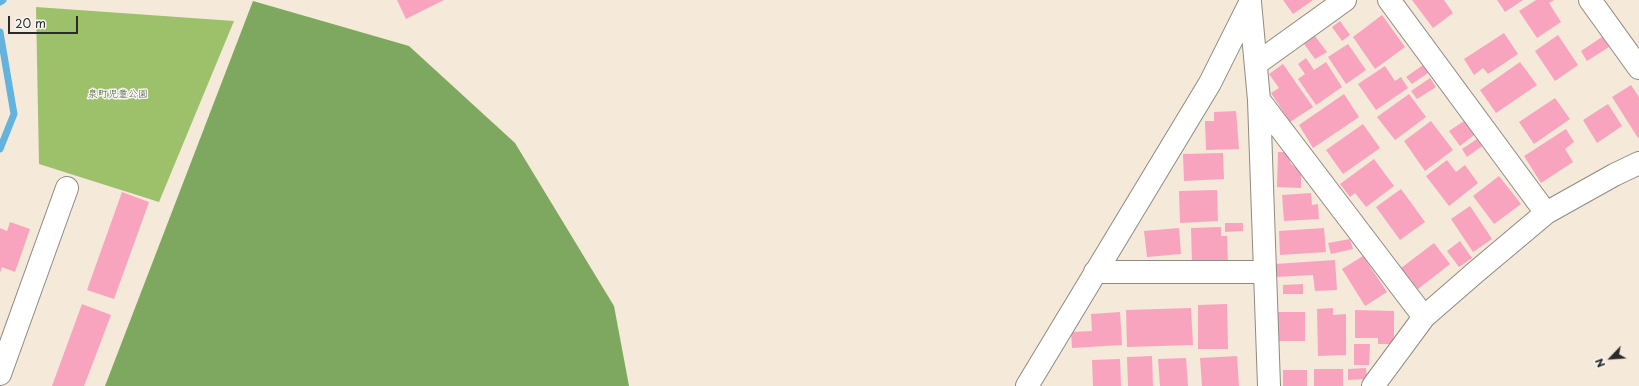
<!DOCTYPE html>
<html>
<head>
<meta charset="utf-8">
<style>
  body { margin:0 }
  #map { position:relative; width:1639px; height:386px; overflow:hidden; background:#f5e9d9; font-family:"Playpen Sans",sans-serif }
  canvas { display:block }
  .north { position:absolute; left:1591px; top:338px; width:40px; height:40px; -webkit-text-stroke:3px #f6f6f2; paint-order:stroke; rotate:245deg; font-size:11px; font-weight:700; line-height:16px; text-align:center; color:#2b2b2b }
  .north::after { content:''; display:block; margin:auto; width:14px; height:18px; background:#2b2b2b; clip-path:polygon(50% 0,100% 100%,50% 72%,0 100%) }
  .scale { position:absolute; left:8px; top:16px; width:70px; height:18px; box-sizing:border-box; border:2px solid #2b2b2b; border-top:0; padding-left:5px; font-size:12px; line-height:14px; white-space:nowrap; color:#2b2b2b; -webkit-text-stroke:3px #f6f6f2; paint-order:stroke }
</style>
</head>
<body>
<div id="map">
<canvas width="1639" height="386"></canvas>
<div class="north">N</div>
<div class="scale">20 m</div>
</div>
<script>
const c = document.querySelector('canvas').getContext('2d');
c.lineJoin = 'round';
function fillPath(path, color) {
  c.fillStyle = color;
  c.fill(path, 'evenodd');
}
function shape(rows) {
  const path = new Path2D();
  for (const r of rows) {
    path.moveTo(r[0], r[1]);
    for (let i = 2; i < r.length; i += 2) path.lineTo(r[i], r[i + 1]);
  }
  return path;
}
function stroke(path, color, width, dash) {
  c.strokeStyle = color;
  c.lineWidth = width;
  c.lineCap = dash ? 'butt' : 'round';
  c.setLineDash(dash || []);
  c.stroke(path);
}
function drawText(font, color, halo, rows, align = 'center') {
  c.font = font + ' "Playpen Sans","Klee One",sans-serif';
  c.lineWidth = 3;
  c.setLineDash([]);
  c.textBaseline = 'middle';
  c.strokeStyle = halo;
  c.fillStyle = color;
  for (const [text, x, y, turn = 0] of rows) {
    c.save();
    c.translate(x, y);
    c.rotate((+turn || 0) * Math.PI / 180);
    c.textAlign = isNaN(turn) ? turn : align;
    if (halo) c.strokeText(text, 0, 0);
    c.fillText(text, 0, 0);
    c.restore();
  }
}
fillPath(shape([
  [36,7,234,21,159,202,39,164]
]), '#9dc16b');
fillPath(shape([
  [253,1,409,46,515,143,614,306,629,386,105,386]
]), '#7ea75f');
stroke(shape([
  [0,2,3,0],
  [0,32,14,114,0,149]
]), '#63b3de', 7);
fillPath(shape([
  [397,0,444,0,406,19],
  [1283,0,1313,0,1293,14],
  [1412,0,1444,0,1453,13,1433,28],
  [1497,0,1523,0,1505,12],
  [1536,0,1554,0,1549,3,1561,22,1537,38,1519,11],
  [1382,15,1405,47,1375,69,1353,37],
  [1340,21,1350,35,1342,41,1332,27],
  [1504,33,1518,54,1488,74,1483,68,1474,75,1464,59],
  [1558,35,1578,65,1555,81,1535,51],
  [1315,36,1327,52,1315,59,1304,44],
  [1602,37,1609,47,1587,61,1581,51],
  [1348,44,1366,70,1346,84,1328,57],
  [1306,58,1314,70,1326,62,1342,87,1316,105,1298,79,1305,74,1298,64],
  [1520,62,1537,85,1496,113,1480,90],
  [1283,64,1313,107,1290,122,1271,93,1279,88,1269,74],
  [1423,65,1428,73,1412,84,1406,77],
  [1385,66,1395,81,1401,77,1408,88,1376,110,1358,84],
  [1430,78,1436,87,1417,99,1411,91],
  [1631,85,1639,97,1639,137,1638,138,1612,97],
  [1344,94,1359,117,1313,148,1299,125],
  [1409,94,1426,117,1395,140,1377,117],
  [1555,98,1570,119,1534,144,1519,122],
  [1608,104,1622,126,1597,143,1583,120],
  [1236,111,1239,149,1206,150,1205,121,1214,121,1214,112],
  [1431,121,1453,150,1425,171,1404,141],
  [1464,121,1474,135,1460,146,1449,131],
  [1363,124,1380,148,1343,174,1326,150],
  [1566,129,1574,142,1565,149,1573,162,1541,183,1524,156],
  [1477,139,1482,146,1467,157,1462,149],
  [1278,152,1287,152,1291,164,1301,171,1301,188,1277,187],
  [1223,153,1224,179,1184,181,1183,154],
  [1374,159,1394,186,1366,207,1355,193,1350,197,1340,184],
  [1447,160,1456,172,1465,165,1478,183,1449,206,1426,176],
  [1499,176,1521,204,1494,224,1473,196],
  [1401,189,1425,222,1400,240,1376,207],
  [1217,190,1218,221,1180,223,1179,191],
  [122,192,149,202,114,299,87,290],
  [1311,193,1312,205,1318,204,1319,219,1284,221,1282,195],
  [1470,206,1492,239,1473,252,1451,219],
  [10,222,30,229,15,272,2,267,0,273,0,228,7,231],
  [1225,223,1243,223,1243,231,1225,232],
  [1221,227,1221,236,1227,236,1228,263,1192,264,1191,228],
  [1179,228,1181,254,1147,257,1144,231],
  [1324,228,1326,252,1280,255,1279,231],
  [1350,239,1353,249,1331,254,1328,243],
  [1460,241,1472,258,1459,267,1447,251],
  [1434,243,1450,264,1418,289,1401,268],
  [1363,256,1387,292,1365,306,1342,269],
  [1335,260,1337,290,1315,291,1313,275,1276,277,1275,264],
  [1303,284,1303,294,1283,294,1283,285],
  [82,304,111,315,84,386,52,386],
  [1227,304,1228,349,1198,349,1198,305],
  [1191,308,1193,345,1127,347,1126,310],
  [1333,308,1333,315,1346,314,1346,355,1318,356,1317,309],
  [1355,310,1394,311,1394,344,1378,344,1378,338,1355,338],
  [1120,312,1122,345,1072,348,1071,332,1092,331,1091,314],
  [1276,312,1305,312,1305,341,1276,341],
  [1354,344,1370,344,1369,365,1354,365],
  [1152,356,1153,386,1128,386,1127,357],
  [1237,356,1239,386,1202,386,1200,358],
  [1186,358,1188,386,1160,386,1158,359],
  [1120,359,1121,386,1093,386,1092,360],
  [1366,368,1367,379,1348,380,1348,369],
  [1314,369,1343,369,1343,386,1314,386],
  [1283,370,1307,370,1307,386,1283,386]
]), '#f8a4bf');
const minor = shape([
  [1389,0,1546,213],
  [1590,0,1639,68],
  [1250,2,1259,100,1269,386],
  [1256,64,1345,0],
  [1259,100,1424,317],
  [1095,272,1265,272],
  [0,374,67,188],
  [1027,386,1210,83,1250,3],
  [1373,386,1424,317,1477,271,1546,213,1614,175,1639,163]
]);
stroke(minor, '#908a82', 24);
stroke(minor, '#fff', 22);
drawText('10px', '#4d583e', '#f6f6f2', [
  ["泉町児童公園",118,94]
]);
</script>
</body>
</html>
